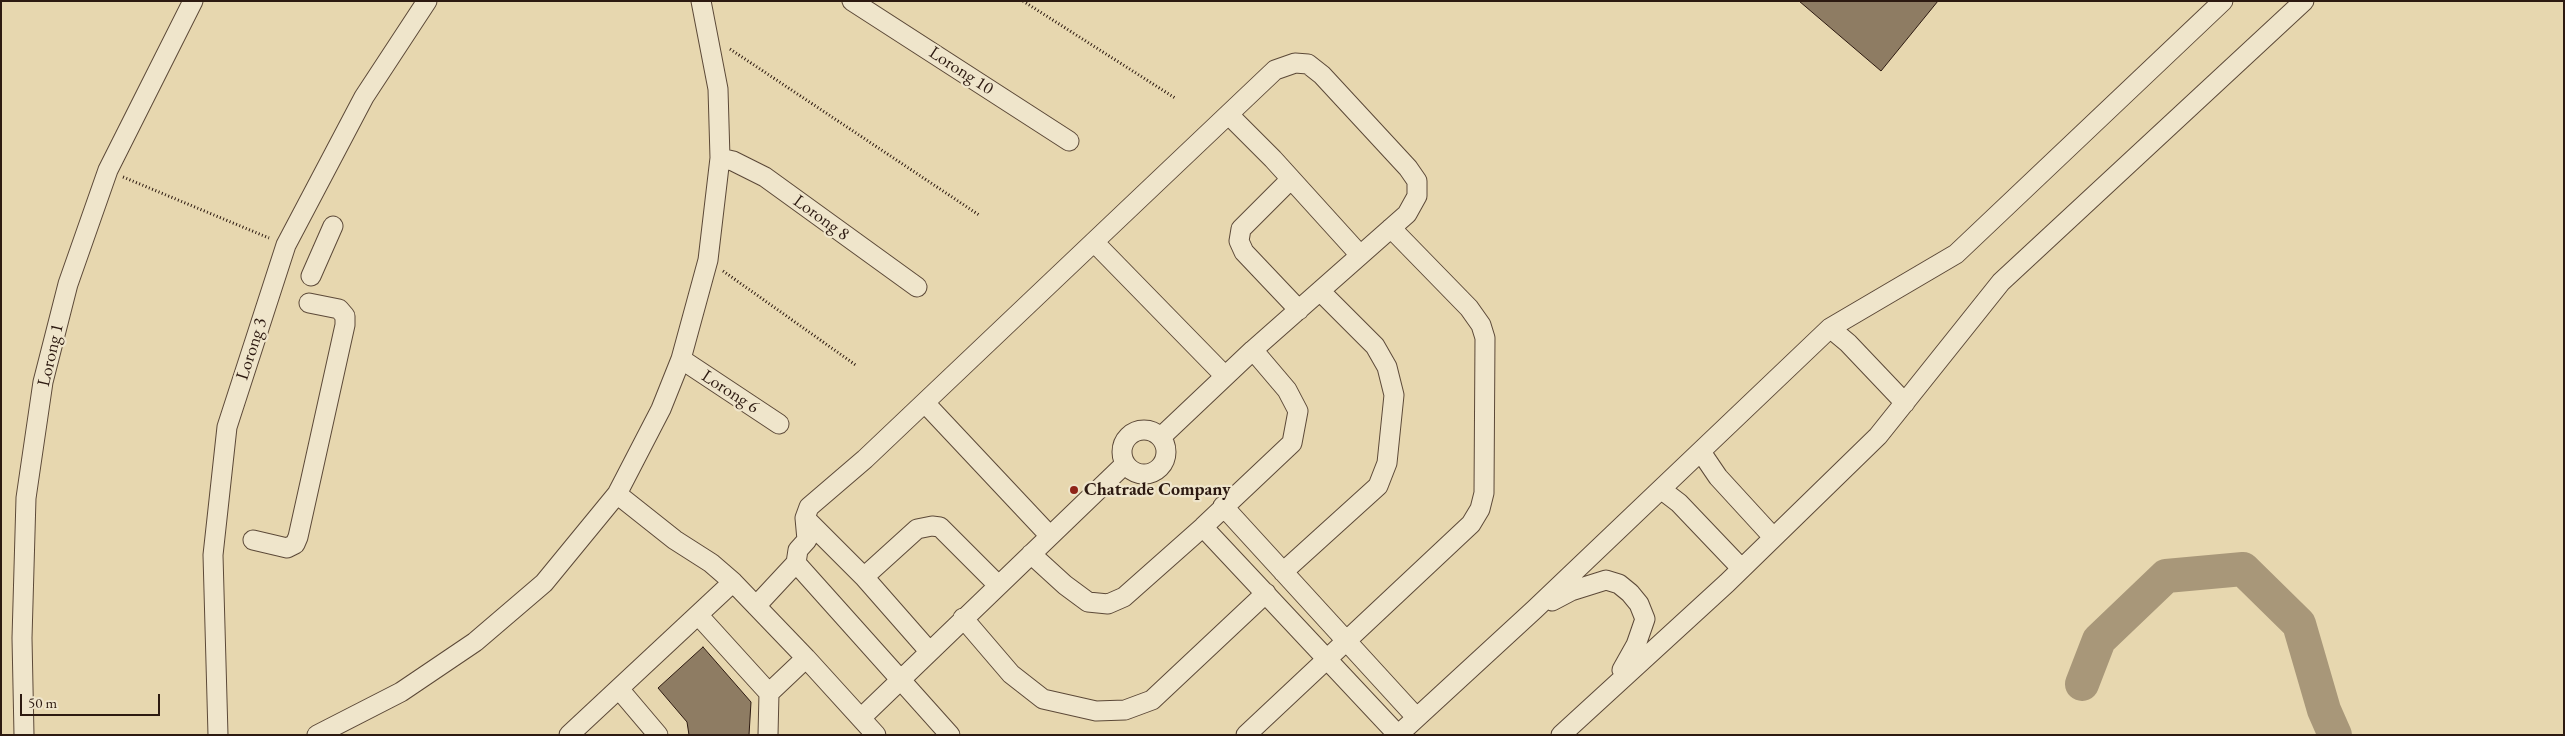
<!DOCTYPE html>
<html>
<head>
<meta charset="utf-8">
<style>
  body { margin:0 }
  #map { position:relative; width:2565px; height:736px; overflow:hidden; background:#e7d7af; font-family:"EB Garamond",serif }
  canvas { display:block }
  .frame { position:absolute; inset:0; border:2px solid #2d1a11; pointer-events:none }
  .scale { position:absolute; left:20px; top:694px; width:140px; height:22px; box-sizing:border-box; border:2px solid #2d1a11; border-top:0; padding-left:6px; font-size:15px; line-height:18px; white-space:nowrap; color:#2d1a11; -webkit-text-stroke:4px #efe5cb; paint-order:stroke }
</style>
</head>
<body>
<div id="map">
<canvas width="2565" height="736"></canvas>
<div class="frame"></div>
<div class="scale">50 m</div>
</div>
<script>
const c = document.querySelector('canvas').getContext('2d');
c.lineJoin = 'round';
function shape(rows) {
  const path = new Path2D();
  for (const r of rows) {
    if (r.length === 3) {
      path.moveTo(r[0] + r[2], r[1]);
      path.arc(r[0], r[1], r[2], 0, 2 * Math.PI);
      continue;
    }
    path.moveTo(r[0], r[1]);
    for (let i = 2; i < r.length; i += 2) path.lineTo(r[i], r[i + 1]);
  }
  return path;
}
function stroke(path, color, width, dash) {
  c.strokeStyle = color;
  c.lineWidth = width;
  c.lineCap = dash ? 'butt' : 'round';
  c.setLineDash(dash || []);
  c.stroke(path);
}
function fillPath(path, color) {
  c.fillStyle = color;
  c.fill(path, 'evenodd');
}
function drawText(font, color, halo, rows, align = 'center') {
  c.font = font + ' "EB Garamond",serif';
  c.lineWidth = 4.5;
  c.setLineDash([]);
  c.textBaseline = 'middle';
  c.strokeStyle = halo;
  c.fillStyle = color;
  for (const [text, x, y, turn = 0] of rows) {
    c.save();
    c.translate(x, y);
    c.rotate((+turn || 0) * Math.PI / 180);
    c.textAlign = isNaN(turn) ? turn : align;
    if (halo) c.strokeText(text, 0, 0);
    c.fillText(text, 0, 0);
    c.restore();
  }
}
stroke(shape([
  [2082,684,2099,640,2166,576,2243,569,2299,624,2324,710,2335,735]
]), '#a89779', 34);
const building = shape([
  [1799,1,1938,1,1881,71,1799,1],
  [703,647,751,702,749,735,689,735,687,722,658,688,703,647]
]);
fillPath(building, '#8e7c63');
stroke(building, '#2d1a11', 1);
const minor = shape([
  [852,1,1069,141],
  [1229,115,1273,159,1360,255],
  [720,158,733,161,765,177,917,287],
  [1290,180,1241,229,1239,241,1244,252,1299,310],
  [1094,242,1225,376],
  [311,276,333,226],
  [1830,328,1848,343,1905,403],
  [681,359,779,424],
  [925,403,1050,536],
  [1144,452,22],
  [1701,452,1718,477,1773,537],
  [1662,490,1679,503,1741,568],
  [617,494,675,540,711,563,733,582,806,658,876,735],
  [1223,506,1416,717],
  [805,518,864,577],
  [1203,527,1398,735],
  [253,540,287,548,295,544,298,537,345,325,345,316,339,309,309,303],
  [1031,554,1065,585,1088,602,1108,604,1124,597,1203,527,1292,443,1298,411,1287,390,1253,350],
  [1283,572,1378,486,1387,463,1394,395,1387,367,1375,346,1320,291],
  [1552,601,1571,591,1606,580,1619,584,1630,593,1639,604,1645,619,1636,645,1622,670],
  [756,606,796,563],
  [699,616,769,693],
  [963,618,1011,674,1043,699,1096,711,1125,710,1152,700,1266,593],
  [929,651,864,577,917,529,932,526,940,527,998,585],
  [619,689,658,735],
  [861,718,1125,464],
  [24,735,22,638,26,498,43,382,68,284,108,170,193,1],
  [218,735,213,555,227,427,286,245,364,97,427,1],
  [317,735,401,692,475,642,544,583,617,494,661,409,681,359,708,260,720,158,718,89,701,1],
  [569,735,733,582],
  [768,735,769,693,806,658],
  [950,735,796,563,798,550,807,540,805,518,809,507,865,459,1275,70,1295,63,1308,64,1322,75,1408,168,1417,181,1417,196,1407,214,1253,350,1161,437],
  [1246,735,1471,524,1480,509,1484,493,1485,338,1481,325,1469,308,1391,228],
  [1398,735,1535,609,1830,328,1956,254,2223,1],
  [1561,735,1727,583,1878,436,2001,282,2304,1]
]);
stroke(minor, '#5c4938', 21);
stroke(shape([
  [1023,1,1175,98],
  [730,49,979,215],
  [123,177,269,238],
  [723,271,857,366]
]), '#2d1a11', 3, [1, 2.5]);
stroke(minor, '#efe5cb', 19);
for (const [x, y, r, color] of [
  [1074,490,5,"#8f2418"]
]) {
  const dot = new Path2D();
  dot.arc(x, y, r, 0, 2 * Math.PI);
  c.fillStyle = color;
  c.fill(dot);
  stroke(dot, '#efe5cb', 2);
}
drawText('18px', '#2d1a11', '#efe5cb', [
  ["Lorong 10",961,71,33],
  ["Lorong 8",821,218,36],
  ["Lorong 3",252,349,-72],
  ["Lorong 1",51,355,-77],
  ["Lorong 6",730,392,33]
]);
drawText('bold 18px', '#2d1a11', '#efe5cb', [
  ["Chatrade Company",1084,490]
], 'left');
</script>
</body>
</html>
